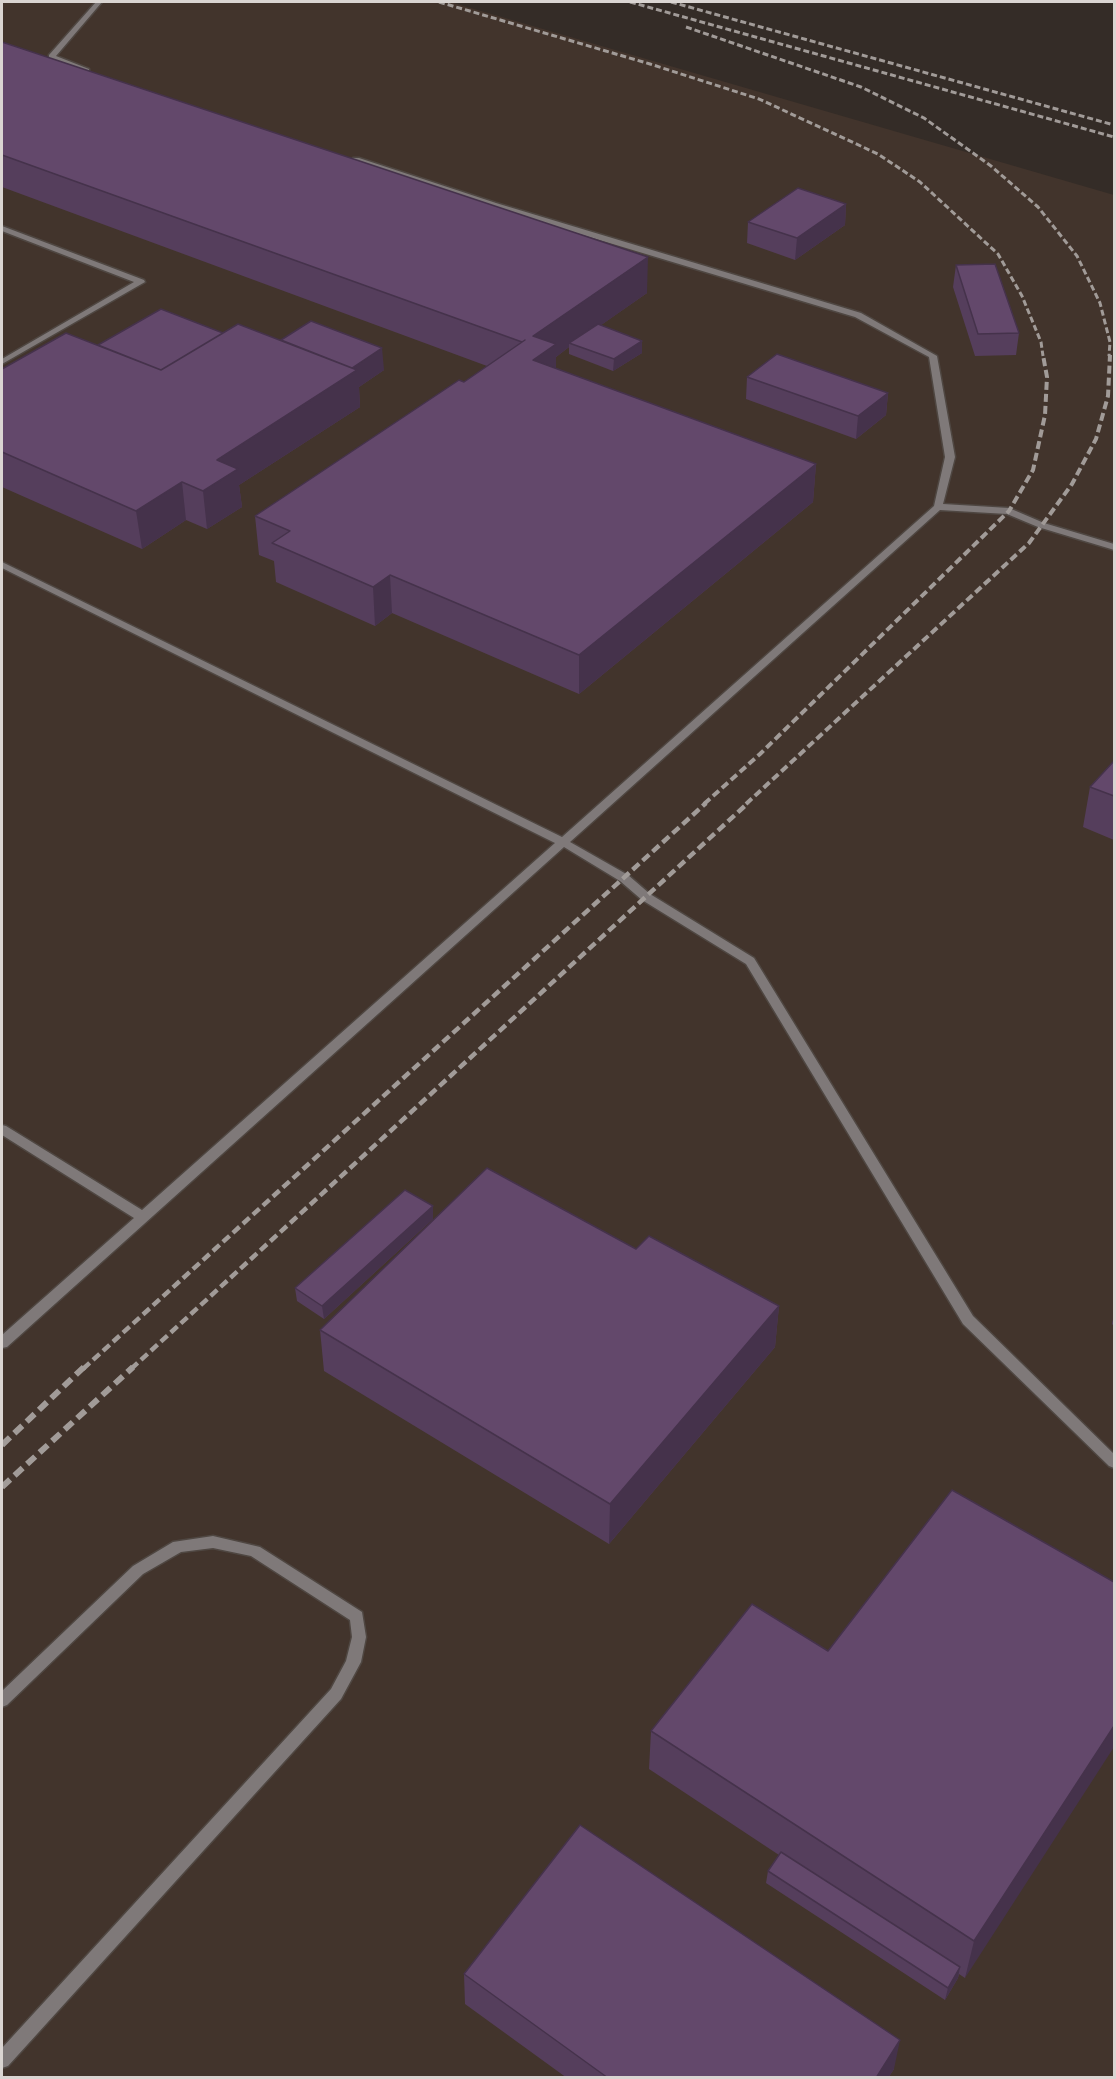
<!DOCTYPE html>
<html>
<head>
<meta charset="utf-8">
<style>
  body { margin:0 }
  #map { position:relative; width:1116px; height:2079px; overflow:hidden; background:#342c27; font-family:Overpass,sans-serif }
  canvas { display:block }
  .frame { position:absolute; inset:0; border:3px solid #dad5d2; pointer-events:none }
</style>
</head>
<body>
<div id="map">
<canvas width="1116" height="2079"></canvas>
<div class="frame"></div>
</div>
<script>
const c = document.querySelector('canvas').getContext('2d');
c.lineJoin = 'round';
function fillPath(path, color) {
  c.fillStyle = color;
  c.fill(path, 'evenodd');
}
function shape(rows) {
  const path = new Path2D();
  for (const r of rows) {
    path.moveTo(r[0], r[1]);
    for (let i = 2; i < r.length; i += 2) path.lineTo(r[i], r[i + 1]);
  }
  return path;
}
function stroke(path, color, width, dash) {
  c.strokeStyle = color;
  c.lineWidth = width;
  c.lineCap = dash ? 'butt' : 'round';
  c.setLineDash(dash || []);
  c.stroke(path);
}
fillPath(shape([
  [2,2,450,2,1114,195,1114,2077,2,2078]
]), '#42342c');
const lane = shape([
  [96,2,102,2,56,56,89,69,89,73,83,73,49,59,49,55,96,2],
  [353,158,359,158,496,203,861,313,937,356,955,457,943,504,1009,508,1044,523,1114,544,1114,550,1111,549,1038,527,1007,514,940,510,570,842,628,875,650,894,754,958,973,1316,1114,1454,1114,1468,1109,1466,963,1324,746,964,642,900,620,881,564,847,7,1347,2,1348,2,1335,134,1218,2,1135,2,1125,6,1126,142,1210,555,843,2,568,2,562,562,837,934,506,945,457,929,357,855,317,490,207,353,162,353,158],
  [2,226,144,280,145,282,2,364,2,359,134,282,2,231,2,226],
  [213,1536,260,1547,362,1612,366,1637,361,1662,341,1699,8,2066,2,2068,2,2048,331,1689,346,1661,352,1637,350,1620,251,1556,213,1548,181,1552,143,1574,7,1705,2,1707,2,1691,133,1566,173,1542,213,1536]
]);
stroke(lane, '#4f4742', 3);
fillPath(lane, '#7f7979');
stroke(shape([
  [439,2,650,64,759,99,878,154,920,182,998,254,1022,296,1041,342,1043,356],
  [630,2,1114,137],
  [671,2,1114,125],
  [686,27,861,87,924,118,991,166,1038,207,1077,256,1100,303,1110,342,1109,356]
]), '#a19b98', 3, [6, 3]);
stroke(shape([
  [704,804,760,754,1009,511,1033,470,1045,415,1047,377,1043,355],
  [746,804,1029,543,1072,484,1096,439,1108,396,1110,355]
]), '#a19b98', 4, [8, 4]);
stroke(shape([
  [83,1369,706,803],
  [131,1369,748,803]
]), '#a19b98', 4.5, [9, 4.5]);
stroke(shape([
  [2,1445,84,1367],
  [2,1487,133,1367]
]), '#a19b98', 6, [11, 6]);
fillPath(shape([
  [2,42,647,293,601,325,642,353,613,371,569,354,569,347,556,357,556,369,816,464,813,502,579,694,392,613,375,626,276,582,274,561,259,555,255,516,464,382,487,366,2,187],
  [846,204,845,225,795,260,747,243,748,222],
  [956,265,1019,333,1016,355,975,356,953,287],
  [223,333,281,340,384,370,359,387,360,407,239,485,242,507,207,529,186,520,142,549,2,487,2,369,98,345],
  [747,377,888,393,886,415,856,439,746,399],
  [1114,761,1114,840,1083,827,1090,787],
  [433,1206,433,1219,324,1319,297,1301,295,1288],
  [636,1249,779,1306,775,1347,609,1544,324,1371,320,1330],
  [1114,1314,1114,1326,1112,1324],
  [1114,1582,965,1978,959,1974,958,1978,945,2000,766,1883,768,1871,779,1855,649,1769,651,1731,828,1651],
  [464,1974,894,2069,888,2078,567,2078,465,2004]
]), '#553e5c');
fillPath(shape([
  [846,204,845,225,795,260,797,238],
  [648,257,647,293,574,344,569,343,569,347,556,357,556,381,533,397,533,336],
  [642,341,642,353,613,371,614,359],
  [382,348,384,370,359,387,360,407,239,485,242,507,207,529,203,491,217,460],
  [888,393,886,415,856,439,858,416],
  [816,464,813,502,579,694,579,655],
  [182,482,186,520,142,549,136,511],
  [390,575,392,613,375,626,373,587],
  [433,1206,433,1219,324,1319,322,1306],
  [779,1306,775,1347,609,1544,610,1504],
  [1114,1726,1114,1747,965,1978,974,1941],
  [960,1967,958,1978,945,2000,948,1988],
  [900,2040,894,2069,888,2078,876,2078]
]), '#45324b');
const building = shape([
  [2,42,648,257,533,336,556,344,533,360,816,464,579,655,390,575,373,587,272,543,290,531,255,516,459,380,464,382,525,340,522,342,2,155,2,42],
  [798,188,846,204,797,238,748,222,798,188],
  [995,264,1019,333,978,334,956,265,995,264],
  [161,309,223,333,161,370,98,345,161,309],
  [311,321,382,348,352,368,281,340,311,321],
  [238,324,357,370,217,460,238,469,203,491,182,482,136,511,2,452,2,369,66,333,161,370,238,324],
  [598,324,642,341,614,359,569,343,598,324],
  [777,354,888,393,858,416,747,377,777,354],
  [1114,761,1114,796,1090,787,1114,761],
  [487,1168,636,1249,649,1236,779,1306,610,1504,320,1330,487,1168],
  [405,1190,433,1206,322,1306,295,1288,405,1190],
  [952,1490,1114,1582,1114,1726,974,1941,651,1731,752,1604,828,1651,952,1490],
  [580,1825,900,2040,876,2078,608,2078,464,1974,580,1825],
  [781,1852,960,1967,948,1988,768,1871,781,1852]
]);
fillPath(building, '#63486b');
stroke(building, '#45324b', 1.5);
</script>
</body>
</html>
